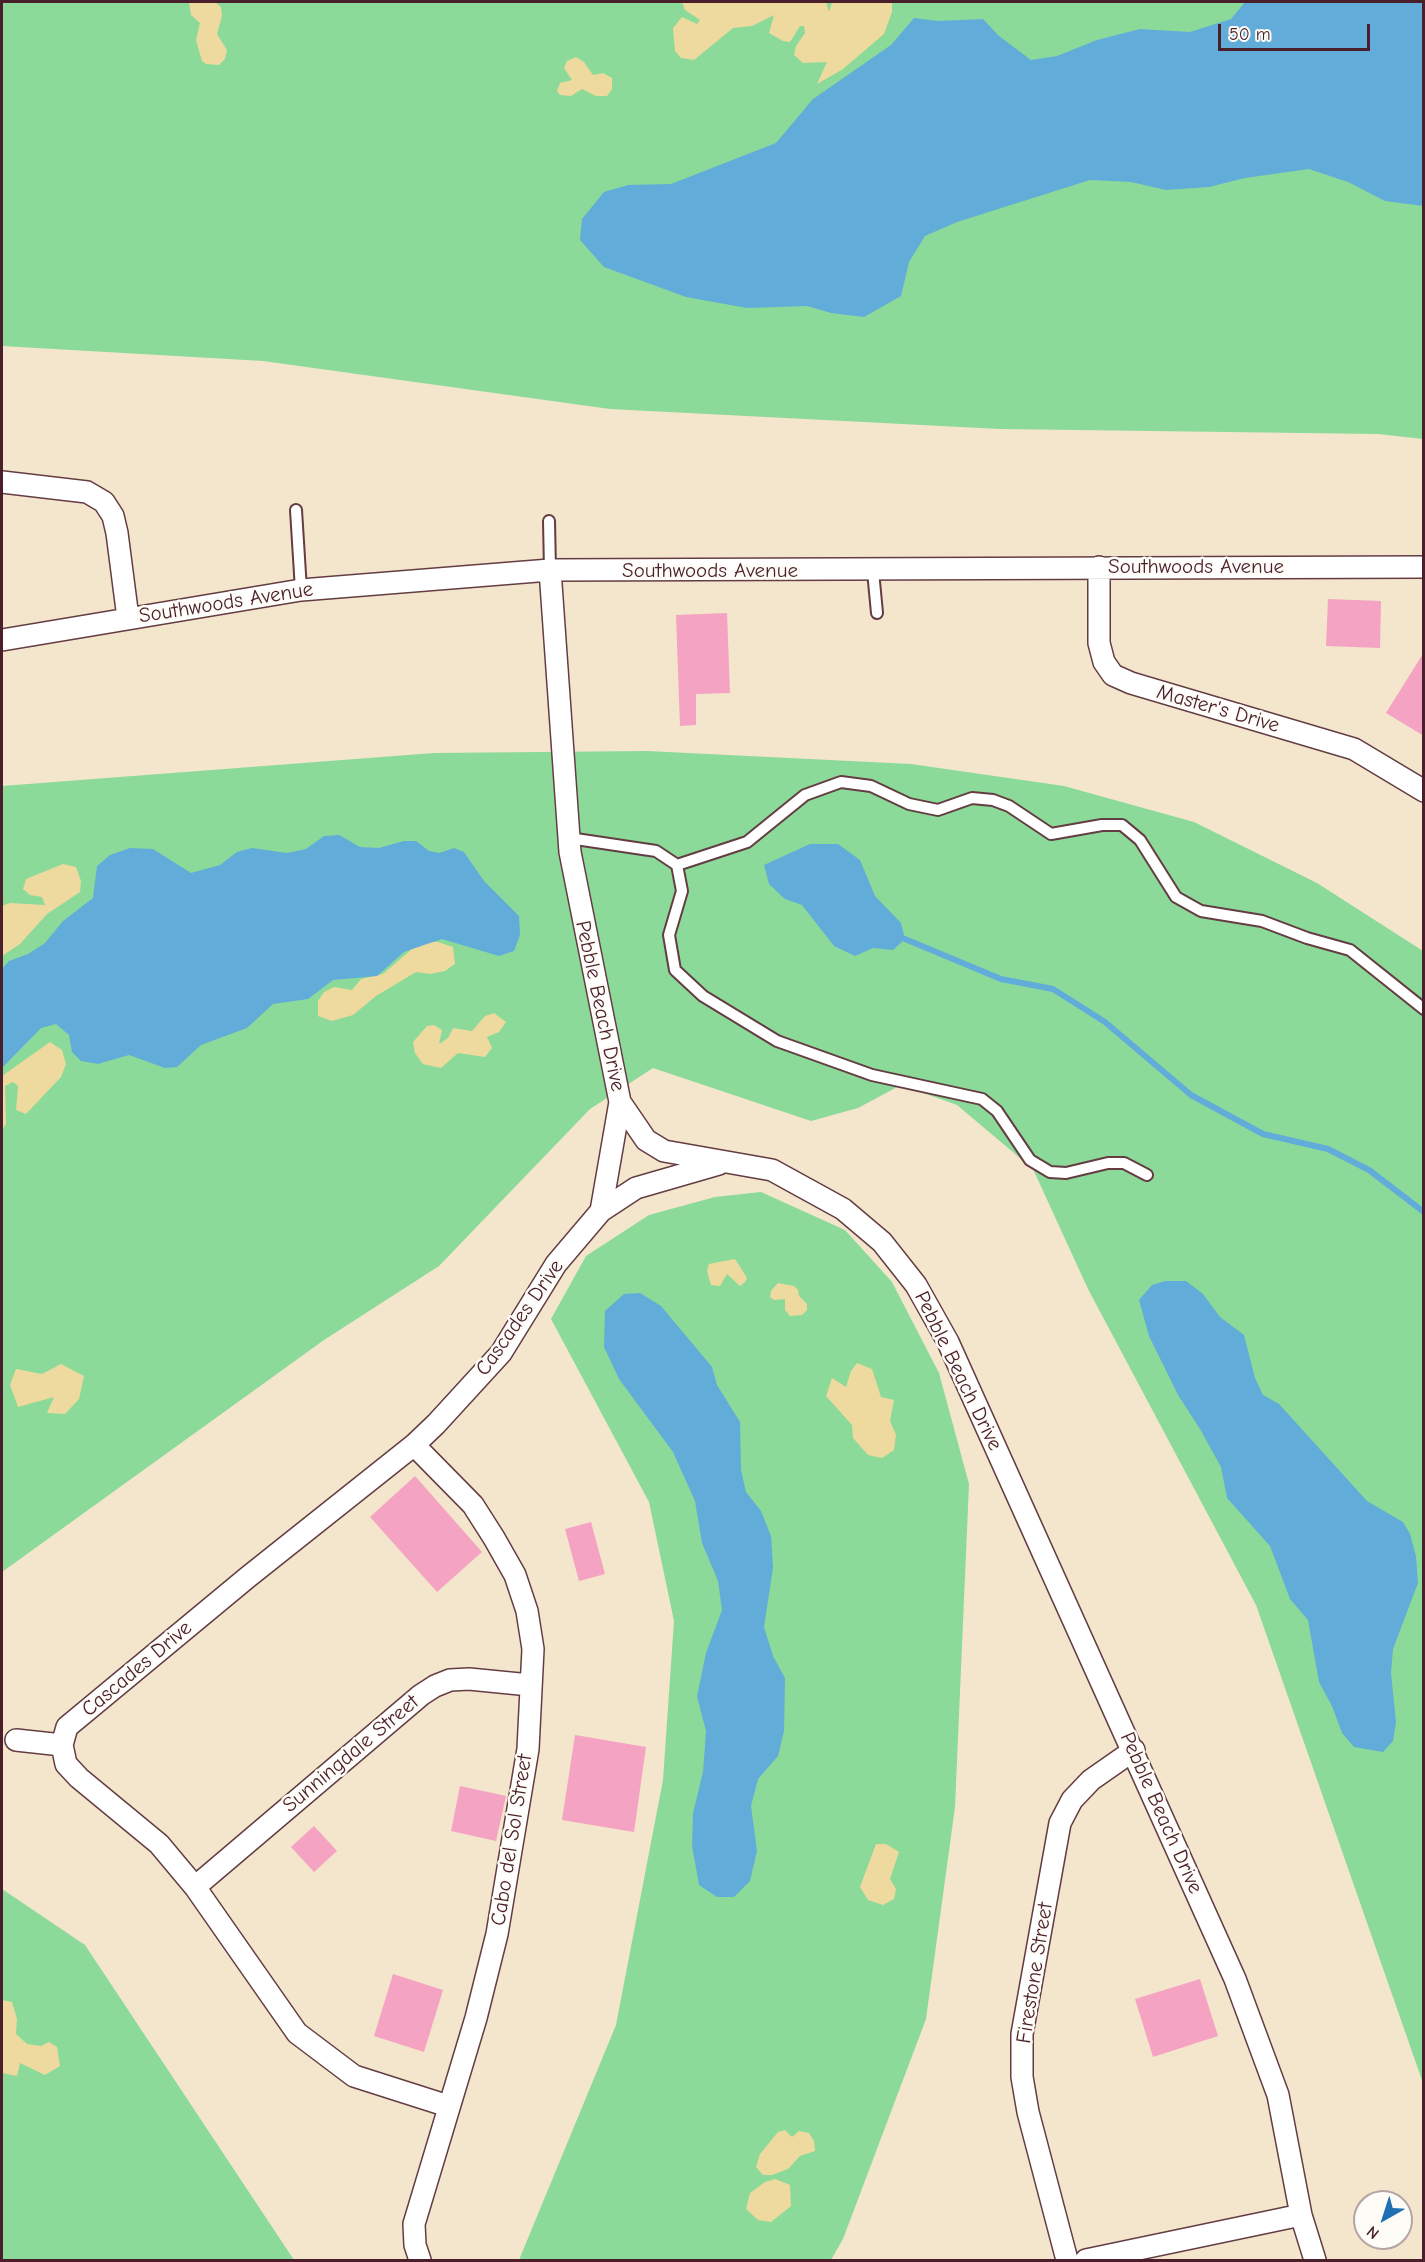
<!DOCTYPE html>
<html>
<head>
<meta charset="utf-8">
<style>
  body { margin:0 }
  #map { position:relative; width:1425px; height:2262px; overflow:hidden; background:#f4e5cd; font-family:"Comic Neue",sans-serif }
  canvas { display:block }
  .frame { position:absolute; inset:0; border:3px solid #4a1f2b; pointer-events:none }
  .north { position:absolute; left:1353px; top:2190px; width:60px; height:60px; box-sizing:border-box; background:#fdfcf7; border:2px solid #b5a4a5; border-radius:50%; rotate:219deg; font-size:16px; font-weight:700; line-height:24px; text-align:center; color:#4a1f2b }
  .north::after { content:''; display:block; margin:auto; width:21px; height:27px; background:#1f6fb2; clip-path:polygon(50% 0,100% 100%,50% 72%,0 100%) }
  .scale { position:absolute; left:1218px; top:24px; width:152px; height:27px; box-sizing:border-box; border:3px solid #4a1f2b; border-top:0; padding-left:8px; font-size:18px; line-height:21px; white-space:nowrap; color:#4a1f2b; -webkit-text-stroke:4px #fdfcf7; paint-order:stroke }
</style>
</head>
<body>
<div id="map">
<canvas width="1425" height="2262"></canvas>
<div class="frame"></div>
<div class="north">N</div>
<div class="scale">50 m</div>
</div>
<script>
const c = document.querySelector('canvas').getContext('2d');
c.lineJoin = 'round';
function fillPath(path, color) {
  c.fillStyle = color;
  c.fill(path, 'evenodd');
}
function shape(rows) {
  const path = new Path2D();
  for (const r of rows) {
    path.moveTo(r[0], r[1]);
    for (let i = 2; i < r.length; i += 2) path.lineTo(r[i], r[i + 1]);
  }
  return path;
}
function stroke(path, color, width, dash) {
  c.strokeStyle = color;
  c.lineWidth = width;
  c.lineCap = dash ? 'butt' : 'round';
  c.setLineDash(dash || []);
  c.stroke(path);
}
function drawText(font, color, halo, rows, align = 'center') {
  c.font = font + ' "Comic Neue",sans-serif';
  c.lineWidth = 5;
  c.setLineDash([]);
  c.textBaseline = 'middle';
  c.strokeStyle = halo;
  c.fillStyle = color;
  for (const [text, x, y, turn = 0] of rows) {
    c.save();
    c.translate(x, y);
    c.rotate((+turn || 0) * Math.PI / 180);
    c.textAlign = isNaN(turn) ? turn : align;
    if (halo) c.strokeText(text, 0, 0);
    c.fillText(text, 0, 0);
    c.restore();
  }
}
fillPath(shape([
  [2,2,1423,2,1423,439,1378,434,1000,429,610,409,263,361,2,346],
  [647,751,911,764,1064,786,1194,822,1317,883,1423,951,1423,2083,1256,1605,1088,1289,1033,1169,957,1105,901,1085,858,1108,811,1121,653,1068,590,1109,439,1266,324,1340,2,1572,2,786,434,753],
  [761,1192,845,1230,892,1282,939,1373,969,1484,955,1807,926,2019,843,2239,831,2260,519,2260,616,2025,663,1780,674,1621,649,1502,551,1319,586,1256,649,1215,715,1197],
  [2,1889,85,1945,294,2260,2,2260]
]), '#8bda99');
fillPath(shape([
  [189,2,215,2,221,7,222,16,217,34,227,50,225,59,219,65,206,64,202,61,196,40,200,23,191,15],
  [682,2,826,2,829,12,832,2,892,2,892,12,884,34,843,69,817,84,827,62,803,63,794,55,796,46,805,33,804,26,800,26,790,42,783,41,769,33,774,15,752,26,733,28,694,60,681,58,675,51,673,28,682,17,697,24,700,20,685,10],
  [576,57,584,62,593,75,603,73,612,78,612,89,607,96,596,96,582,89,571,96,560,95,557,91,560,83,572,80,564,68,567,61],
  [63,864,76,867,81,881,80,892,47,914,20,944,2,956,2,906,10,903,45,905,42,897,30,895,23,889,26,879],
  [428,942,438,942,453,947,455,964,445,971,430,974,416,972,376,996,353,1015,332,1021,318,1016,318,1001,324,992,334,987,352,990,361,979,383,974,413,948],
  [494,1013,506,1022,499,1032,487,1037,492,1048,485,1057,458,1053,441,1068,423,1064,415,1053,413,1042,427,1026,434,1025,442,1030,439,1044,448,1038,453,1028,472,1031,485,1016],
  [50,1042,62,1050,66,1064,61,1077,26,1114,16,1110,18,1086,13,1082,5,1086,6,1124,2,1130,2,1076],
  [735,1259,747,1278,745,1282,740,1286,727,1274,720,1286,711,1285,707,1271,709,1264],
  [778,1283,794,1286,798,1290,799,1296,807,1304,807,1310,802,1315,790,1316,785,1310,785,1299,774,1300,770,1297,771,1291],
  [857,1363,872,1369,881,1397,894,1400,890,1421,896,1435,894,1450,882,1458,868,1455,853,1438,852,1425,826,1396,832,1378,846,1387,851,1371],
  [61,1364,84,1376,79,1399,65,1414,47,1413,54,1397,18,1407,10,1385,16,1369,42,1374],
  [876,1844,886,1844,899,1852,890,1879,896,1889,894,1899,883,1905,868,1900,860,1887],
  [2,2000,12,2002,17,2019,16,2034,27,2044,41,2046,49,2042,57,2047,60,2066,45,2075,20,2063,17,2076,2,2073],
  [785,2130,792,2137,799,2131,809,2133,814,2141,815,2151,800,2156,788,2169,772,2175,763,2175,756,2167,760,2154,778,2132],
  [775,2179,790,2185,791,2206,771,2222,758,2220,746,2209,750,2193,765,2182]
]), '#eeda9e');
fillPath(shape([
  [1245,2,1423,2,1423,206,1385,201,1348,182,1309,169,1245,178,1209,187,1166,190,1131,182,1090,180,957,222,925,236,909,262,901,296,864,317,831,313,807,306,747,308,686,297,604,267,580,240,582,219,604,192,628,185,671,184,776,143,813,99,891,45,914,18,938,21,983,19,999,36,1031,60,1057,56,1097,40,1140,29,1190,32,1231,19],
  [339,835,360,847,379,848,404,841,416,841,429,851,439,853,454,848,464,852,484,881,519,916,520,935,514,951,499,956,442,939,424,945,404,952,377,976,333,980,308,999,273,1004,247,1028,201,1045,177,1067,165,1068,129,1055,98,1064,81,1061,72,1052,69,1035,56,1024,41,1028,2,1068,2,969,9,961,28,954,45,943,63,921,93,898,97,866,110,855,130,848,153,849,191,873,220,865,237,852,252,848,287,853,306,849,324,836],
  [810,844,838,844,860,860,875,896,901,923,905,939,893,950,873,948,855,956,834,946,802,905,785,899,769,884,764,865],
  [1165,1281,1186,1281,1203,1294,1220,1317,1244,1335,1255,1378,1263,1395,1279,1404,1367,1501,1403,1522,1410,1534,1416,1556,1418,1583,1393,1649,1391,1673,1396,1722,1393,1741,1383,1752,1354,1747,1342,1733,1332,1706,1319,1682,1308,1620,1290,1599,1270,1546,1227,1498,1221,1467,1200,1429,1178,1395,1149,1336,1139,1300,1152,1285],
  [640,1293,661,1306,712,1367,717,1385,740,1422,741,1470,746,1492,761,1511,771,1536,773,1568,764,1627,773,1656,785,1678,784,1731,778,1756,758,1779,751,1806,757,1851,750,1881,734,1897,717,1897,699,1885,692,1846,693,1813,703,1772,706,1731,697,1696,706,1653,722,1610,718,1581,702,1543,695,1501,673,1452,619,1379,604,1347,605,1311,624,1294]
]), '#62acda');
stroke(shape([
  [905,939,1001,979,1053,989,1105,1022,1191,1095,1263,1134,1328,1149,1369,1170,1424,1212]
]), '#62acda', 6);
fillPath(shape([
  [1328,599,1381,601,1380,648,1326,646],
  [727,613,730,693,696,694,696,725,680,726,676,615],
  [1424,652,1424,736,1386,713],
  [415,1476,482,1552,437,1592,370,1517],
  [591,1522,605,1574,579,1581,565,1529],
  [575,1735,646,1747,634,1832,562,1820],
  [460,1786,506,1796,496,1841,451,1831],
  [314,1826,337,1851,314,1872,291,1847],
  [393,1974,443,1990,424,2052,374,2036],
  [1200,1979,1218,2036,1153,2057,1135,1999]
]), '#f5a3c2');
const service = shape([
  [296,510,301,590],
  [549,521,550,570],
  [873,571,877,613],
  [569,838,656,851,677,865,682,891,669,935,675,970,703,996,777,1041,872,1075,982,1099,997,1111,1030,1160,1050,1172,1066,1173,1108,1163,1124,1163,1147,1175],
  [677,865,747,842,805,795,841,782,871,786,909,804,938,810,972,798,993,800,1009,806,1051,834,1102,825,1122,825,1140,840,1176,897,1201,911,1262,921,1307,938,1350,950,1424,1009]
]);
const minor = shape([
  [2,482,87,492,104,502,113,516,117,533,128,618],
  [1099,567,1099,643,1104,662,1113,675,1131,683,1354,749,1424,791],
  [550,570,570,852,620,1102,646,1140,664,1151,772,1170,843,1209,882,1242,916,1285,948,1342,1235,1979,1278,2095,1301,2215,1315,2260],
  [2,640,301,590,550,570,1424,567],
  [601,1211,620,1102],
  [414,1445,473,1505,494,1538,515,1575,527,1611,533,1649,528,1749,497,1934,476,2018,414,2224,415,2245,420,2260],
  [16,1740,62,1745],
  [195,1887,421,1695,435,1686,450,1680,469,1679,530,1685],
  [448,2106,354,2076,297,2033,195,1887,159,1844,79,1778,66,1764,62,1745,67,1727,248,1577,414,1445,436,1424,501,1353,556,1264,601,1211,636,1188,719,1164],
  [1067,2260,1028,2112,1022,2077,1022,2034,1060,1823,1072,1800,1091,1780,1134,1750],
  [1086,2260,1301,2215]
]);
stroke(service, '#643d43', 14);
stroke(minor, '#643d43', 24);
stroke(service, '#fff', 10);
stroke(minor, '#fff', 21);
drawText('21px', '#4a1f2b', '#fdfcf7', [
  ["Southwoods Avenue",1196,567],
  ["Southwoods Avenue",710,571],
  ["Southwoods Avenue",226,603,-9],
  ["Master's Drive",1218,709,16],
  ["Pebble Beach Drive",600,1006,78],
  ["Cascades Drive",520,1318,-55],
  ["Pebble Beach Drive",958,1371,64],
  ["Cascades Drive",137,1669,-40],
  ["Sunningdale Street",351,1754,-40],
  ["Pebble Beach Drive",1161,1813,66],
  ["Cabo del Sol Street",512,1840,-81],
  ["Firestone Street",1035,1973,-81]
]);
</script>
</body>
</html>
